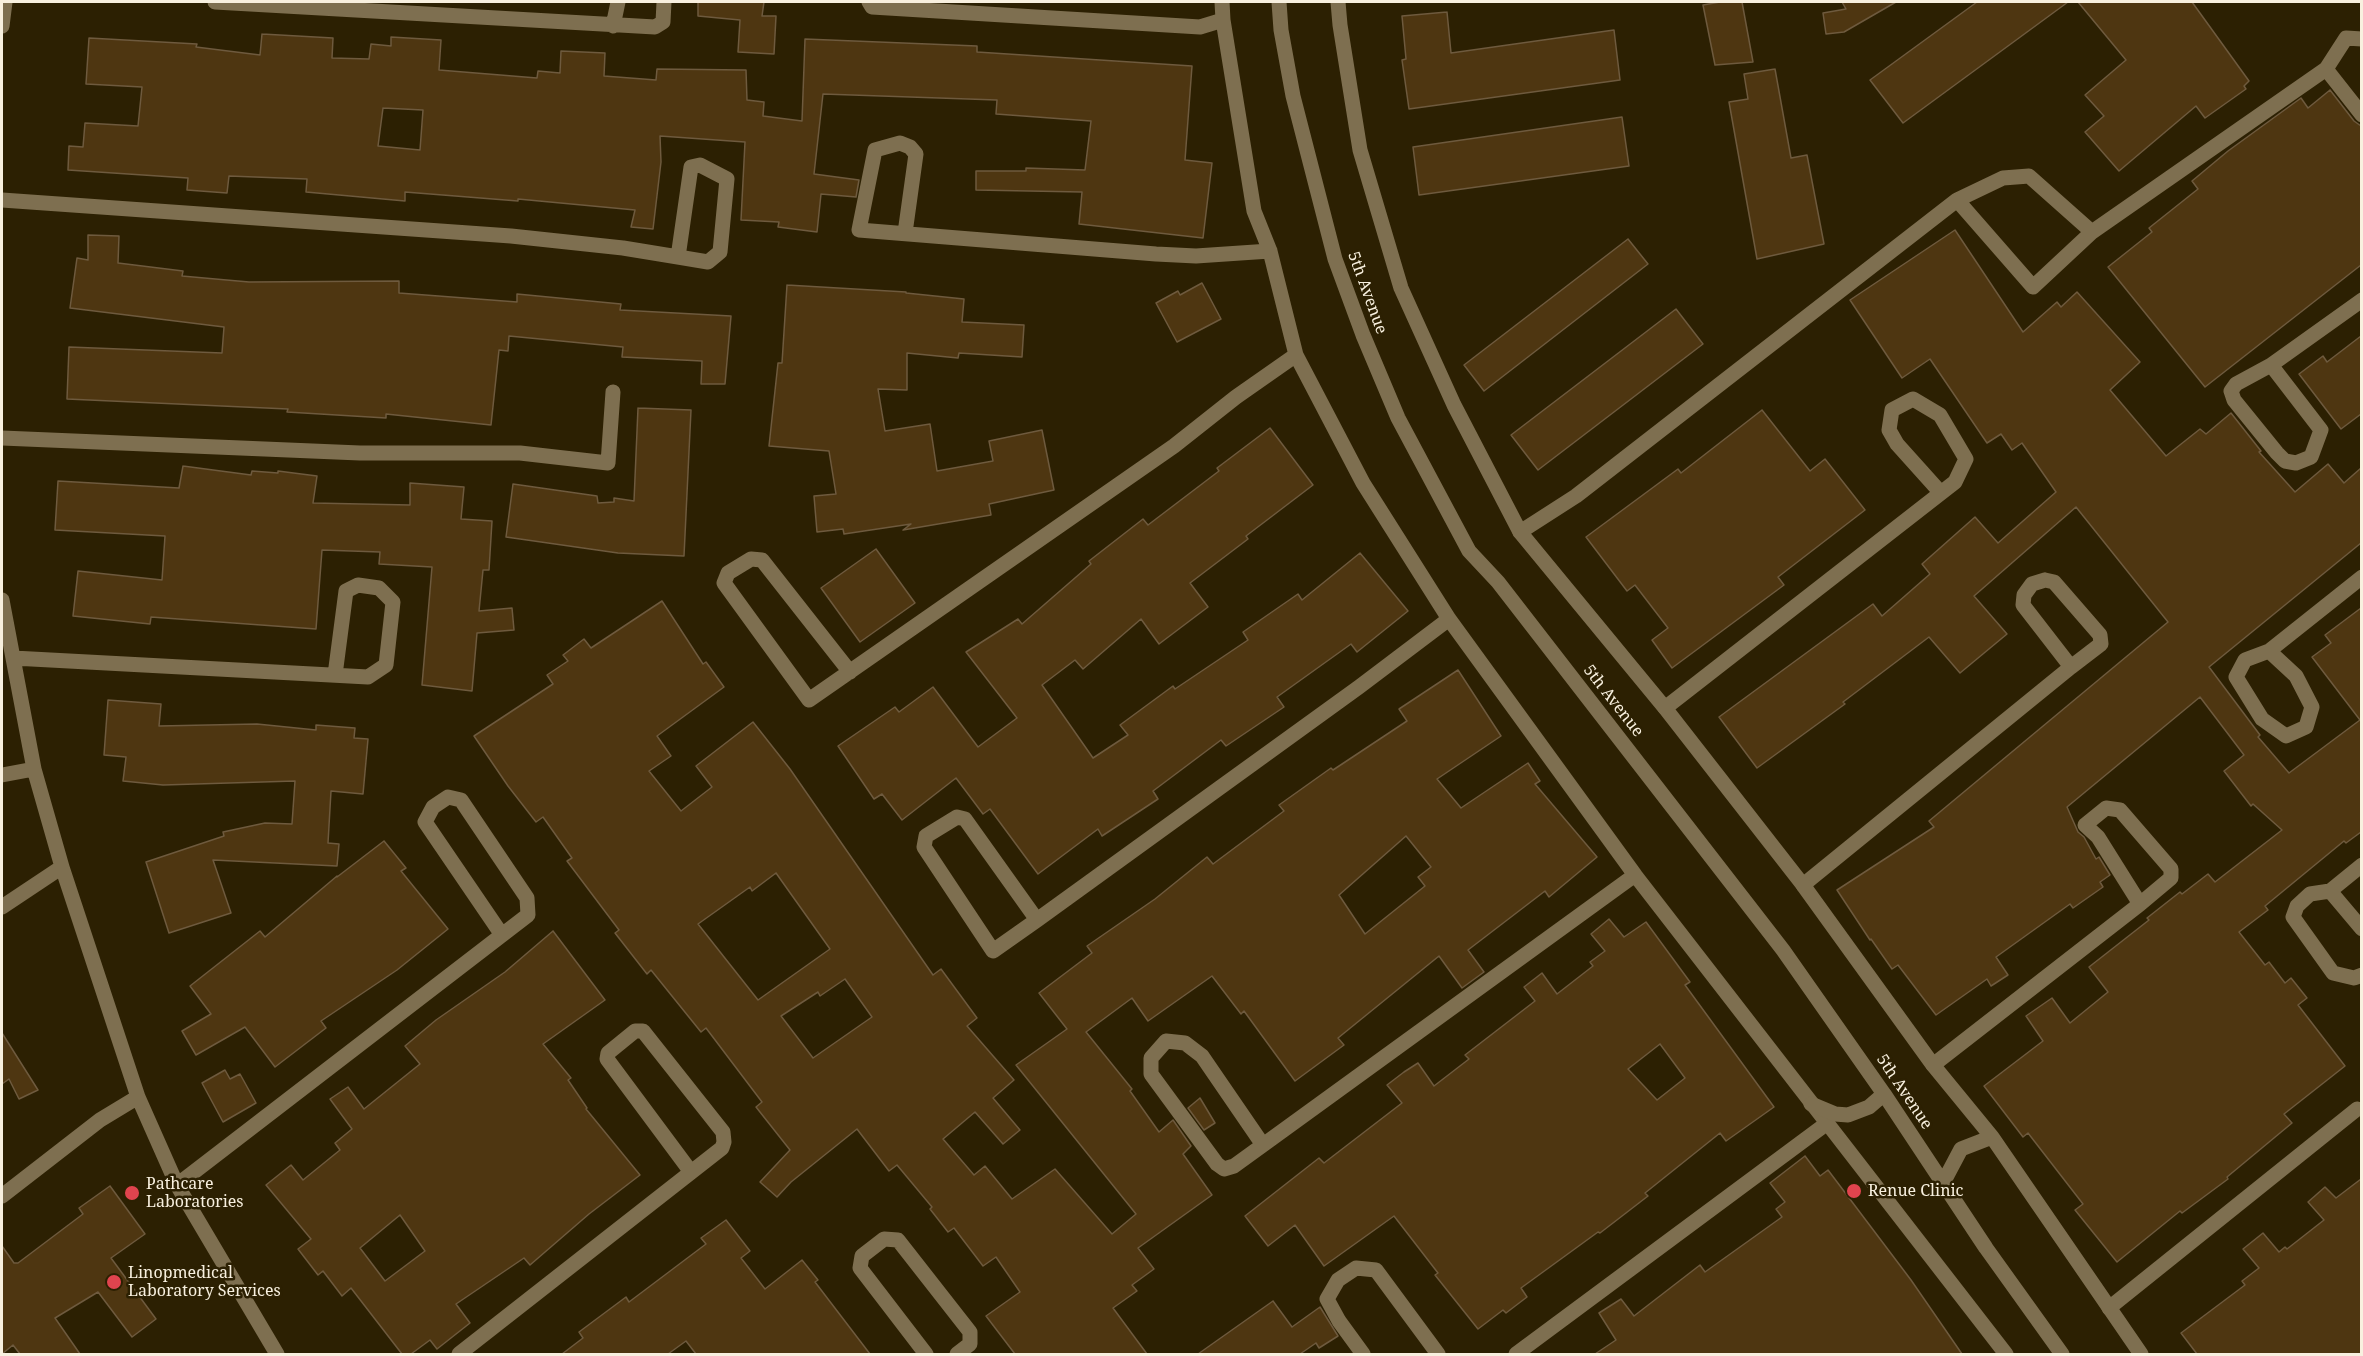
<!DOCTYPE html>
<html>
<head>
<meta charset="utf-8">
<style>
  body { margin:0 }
  #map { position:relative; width:2363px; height:1356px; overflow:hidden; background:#2c2002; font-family:"Noto Serif",serif }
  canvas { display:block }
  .frame { position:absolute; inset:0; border:3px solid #f8f0df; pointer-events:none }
</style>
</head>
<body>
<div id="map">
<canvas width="2363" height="1356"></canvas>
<div class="frame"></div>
</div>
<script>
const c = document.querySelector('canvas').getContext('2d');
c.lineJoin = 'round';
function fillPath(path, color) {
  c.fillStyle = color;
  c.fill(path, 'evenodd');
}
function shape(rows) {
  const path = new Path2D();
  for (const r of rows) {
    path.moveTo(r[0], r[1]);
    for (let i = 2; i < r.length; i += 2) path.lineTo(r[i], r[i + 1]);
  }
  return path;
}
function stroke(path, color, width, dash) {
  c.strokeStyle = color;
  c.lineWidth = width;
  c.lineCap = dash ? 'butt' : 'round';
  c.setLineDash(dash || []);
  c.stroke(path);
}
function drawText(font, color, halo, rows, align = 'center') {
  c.font = font + ' "Noto Serif",serif';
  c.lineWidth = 5;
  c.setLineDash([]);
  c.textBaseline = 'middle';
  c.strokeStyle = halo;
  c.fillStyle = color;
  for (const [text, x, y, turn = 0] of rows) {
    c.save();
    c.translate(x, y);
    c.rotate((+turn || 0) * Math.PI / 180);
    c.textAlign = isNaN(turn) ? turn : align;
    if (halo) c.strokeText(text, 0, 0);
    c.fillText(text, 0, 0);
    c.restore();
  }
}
const building = shape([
  [698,2,764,2,762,16,776,16,774,54,738,52,740,20,698,16,698,2],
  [1720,2,1742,2,1753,62,1715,65,1703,5,1720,2],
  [1842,2,1896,2,1844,32,1826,34,1823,13,1846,9,1842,2],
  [1977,2,2068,2,1903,123,1870,80,1977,2],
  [2078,2,2192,2,2249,81,2244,86,2246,89,2205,118,2196,106,2119,171,2085,132,2104,116,2085,95,2126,60,2078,2],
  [1447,12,1451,53,1614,30,1620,80,1409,109,1402,60,1406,59,1402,16,1447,12],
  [262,34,333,38,332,58,369,59,371,44,391,46,391,37,441,40,439,70,537,78,538,71,560,73,561,51,605,53,604,76,656,80,657,69,746,70,747,100,764,102,763,116,802,121,805,39,977,46,977,52,1192,66,1185,160,1212,163,1203,238,1079,224,1082,192,976,190,976,171,1026,171,1026,168,1085,170,1091,121,996,114,997,100,823,94,814,174,859,180,856,197,821,194,817,232,778,227,779,222,741,220,745,142,660,136,661,162,653,229,631,227,635,210,518,199,518,201,405,192,405,201,306,192,307,179,229,176,227,193,187,190,188,178,68,170,69,146,83,147,85,123,138,126,142,87,86,84,89,38,197,44,196,47,260,55,262,34],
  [383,108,423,110,420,150,378,146,383,108],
  [1775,69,1791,158,1807,155,1824,244,1757,259,1729,102,1748,99,1744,74,1775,69],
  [2330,90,2354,121,2361,126,2361,265,2205,387,2108,267,2152,232,2149,228,2198,189,2192,181,2228,151,2301,98,2308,108,2330,90],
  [1622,117,1629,166,1419,195,1413,147,1622,117],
  [1955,230,2023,332,2057,302,2061,307,2077,292,2140,362,2110,390,2166,456,2200,429,2206,434,2231,413,2261,451,2259,452,2295,492,2328,464,2344,483,2361,468,2361,543,2209,667,2260,735,2258,737,2289,773,2360,720,2312,657,2331,643,2325,635,2361,608,2361,832,2346,843,2344,841,2265,906,2268,910,2239,932,2265,965,2269,962,2285,983,2291,978,2307,998,2298,1005,2345,1066,2284,1114,2292,1123,2227,1177,2228,1179,2182,1213,2180,1211,2117,1262,2075,1210,2083,1204,2028,1133,2023,1137,1984,1086,2043,1041,2026,1016,2052,998,2070,1023,2108,992,2089,967,2149,920,2147,918,2180,892,2182,894,2208,874,2215,882,2282,830,2253,804,2251,806,2224,771,2244,755,2200,697,2067,807,2078,832,2084,837,2096,859,2099,857,2110,875,2100,882,2103,887,2073,908,2070,904,1996,957,2008,975,1991,986,1987,979,1936,1015,1898,965,1892,969,1871,939,1870,940,1837,890,1934,827,1929,821,2168,622,2076,507,1974,596,2007,634,1960,673,1929,637,1843,702,1845,704,1757,768,1719,717,1873,604,1882,616,1930,574,1922,564,1975,517,1998,543,2056,492,2022,443,2012,450,2001,434,1987,443,1930,359,1902,378,1850,300,1955,230],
  [88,235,119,236,118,263,183,271,182,276,249,282,399,281,399,293,517,302,517,294,621,304,620,310,731,316,725,384,701,384,702,361,622,357,623,347,509,336,508,351,499,350,491,425,386,414,386,418,287,412,288,409,67,399,69,347,222,353,224,327,70,308,77,258,88,260,88,235],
  [1628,239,1648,264,1484,391,1464,365,1628,239],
  [1202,283,1221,319,1177,342,1156,303,1178,291,1180,295,1202,283],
  [787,285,906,292,906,293,964,299,962,322,1024,325,1022,357,959,353,958,358,907,353,907,390,878,389,885,431,930,424,937,471,993,461,989,441,1042,430,1054,490,989,504,991,515,903,530,911,524,844,534,843,529,817,532,814,496,836,494,829,451,769,446,778,363,782,363,787,285],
  [1676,309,1703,344,1538,470,1511,435,1676,309],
  [2361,336,2361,414,2341,429,2299,374,2323,356,2327,362,2361,336],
  [638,408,691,410,684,556,618,553,506,537,513,484,597,496,598,503,614,502,614,498,634,501,638,408],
  [1762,410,1810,471,1825,459,1865,510,1778,577,1784,585,1672,668,1652,640,1668,628,1635,585,1627,591,1586,537,1678,469,1681,473,1762,410],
  [1270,428,1313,485,1246,536,1248,539,1190,583,1208,607,1159,644,1141,619,1083,669,1075,660,1042,685,1093,758,1128,735,1120,725,1173,686,1175,689,1248,640,1243,632,1298,594,1302,600,1360,553,1408,611,1357,652,1351,644,1277,697,1284,707,1226,746,1221,740,1153,791,1158,799,1102,836,1098,829,1038,874,990,809,983,814,956,778,902,820,882,794,874,799,838,746,895,707,899,712,933,687,978,747,1017,718,966,652,1018,619,1022,624,1091,564,1089,561,1143,519,1148,525,1219,471,1217,468,1270,428],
  [183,466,251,475,252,471,278,473,278,471,317,476,313,503,410,505,410,483,464,487,461,519,492,521,489,570,483,570,479,611,512,608,514,630,477,633,472,691,422,685,432,567,379,564,380,552,322,550,316,629,151,617,150,624,73,616,78,571,162,580,165,536,55,530,58,481,179,488,183,466],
  [876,549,915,603,860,642,821,588,876,549],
  [662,601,703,664,706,662,724,687,657,736,671,756,649,771,681,811,712,787,696,766,753,722,790,769,933,975,941,969,977,1018,967,1026,1014,1080,993,1098,1020,1130,1003,1144,975,1112,943,1139,974,1175,985,1166,1012,1199,1055,1169,1112,1234,1136,1214,1016,1065,1067,1029,1039,993,1092,953,1087,946,1155,899,1207,857,1213,864,1284,811,1279,805,1331,768,1333,770,1407,721,1399,709,1458,670,1501,736,1437,779,1461,808,1528,763,1540,781,1535,784,1597,857,1549,897,1545,891,1468,950,1484,972,1462,988,1439,956,1338,1038,1344,1045,1295,1081,1244,1011,1241,1014,1212,976,1148,1021,1132,998,1086,1032,1132,1089,1130,1091,1159,1132,1173,1120,1191,1146,1183,1154,1212,1195,1138,1248,1154,1269,1132,1285,1137,1291,1113,1308,1147,1354,1015,1354,986,1316,1020,1292,996,1257,983,1266,954,1228,948,1232,930,1209,932,1207,897,1165,889,1171,857,1129,791,1182,777,1197,760,1182,790,1150,756,1107,762,1102,706,1028,701,1032,651,970,647,974,615,933,619,930,567,861,572,858,543,817,536,822,508,786,474,736,553,684,547,675,568,661,563,655,584,639,591,648,662,601],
  [1406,836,1431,867,1418,877,1425,886,1365,934,1339,895,1406,836],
  [776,873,830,949,758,1000,698,924,750,887,752,891,776,873],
  [845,979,872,1017,813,1058,781,1016,818,992,820,996,845,979],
  [108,700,161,704,159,726,257,724,316,730,316,725,355,728,354,738,368,739,363,794,331,791,328,843,339,844,337,866,213,860,231,913,169,933,146,862,224,836,223,832,265,823,292,824,295,781,163,785,123,781,126,757,104,755,108,700],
  [384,841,406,868,401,871,448,929,397,970,321,1021,326,1028,275,1067,245,1027,196,1055,182,1031,211,1014,190,986,260,931,265,937,337,876,337,877,384,841],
  [1609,919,1624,937,1646,922,1690,982,1685,985,1774,1107,1726,1141,1720,1133,1645,1193,1648,1196,1600,1233,1598,1232,1521,1288,1527,1297,1506,1313,1503,1310,1478,1329,1435,1275,1438,1273,1394,1216,1324,1266,1295,1225,1268,1246,1245,1216,1319,1158,1324,1163,1402,1103,1387,1085,1404,1072,1418,1063,1434,1086,1469,1059,1465,1055,1535,1001,1524,987,1542,973,1557,994,1593,966,1590,962,1605,951,1591,934,1609,919],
  [1660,1044,1685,1078,1657,1100,1628,1069,1660,1044],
  [553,931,605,1000,543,1044,571,1078,568,1080,587,1108,586,1109,640,1175,589,1214,530,1265,524,1258,456,1304,470,1323,437,1349,430,1340,411,1354,402,1354,351,1288,342,1296,323,1271,318,1275,298,1249,311,1239,266,1185,291,1165,303,1180,340,1150,335,1143,352,1129,330,1099,348,1087,364,1109,420,1064,405,1046,436,1020,505,972,553,931],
  [400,1215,425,1251,385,1281,360,1248,400,1215],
  [2,1033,38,1090,19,1099,9,1079,2,1084,2,1033],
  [225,1070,230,1079,240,1074,256,1103,223,1122,202,1083,225,1070],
  [1200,1098,1215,1123,1204,1130,1188,1108,1200,1098],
  [1805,1156,1820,1176,1828,1170,1911,1280,1962,1354,1595,1354,1616,1340,1599,1313,1621,1299,1634,1316,1700,1265,1705,1272,1782,1217,1776,1209,1785,1202,1770,1183,1805,1156],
  [2361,1179,2361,1354,2197,1354,2181,1333,2245,1285,2242,1281,2259,1268,2243,1249,2263,1233,2279,1252,2285,1247,2287,1249,2324,1220,2308,1202,2325,1187,2336,1198,2361,1179],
  [110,1186,145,1234,111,1258,156,1319,132,1337,98,1292,55,1318,80,1354,20,1354,13,1345,2,1354,2,1246,14,1263,18,1263,83,1214,79,1208,110,1186],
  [726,1220,750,1251,741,1258,765,1289,802,1260,818,1280,815,1282,870,1354,696,1354,686,1341,668,1354,562,1354,583,1338,579,1332,626,1297,629,1302,706,1244,701,1238,726,1220],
  [1273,1301,1292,1327,1320,1307,1338,1336,1319,1348,1316,1343,1300,1354,1198,1354,1273,1301]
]);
fillPath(building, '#4e3611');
stroke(building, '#6e5a3e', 1.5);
stroke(shape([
  [215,2,655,27,663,22,664,2],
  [869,2,872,7,1200,27,1223,20],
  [1222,2,1223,20,1254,211,1270,251,1296,355,1363,483,1449,619,1635,875,2006,1354],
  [2,26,5,2],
  [613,26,618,2],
  [2326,69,2362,115],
  [2,200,511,236,623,248,678,257,708,262,720,252,727,179,700,165,691,167,678,257],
  [1957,200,2033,287,2092,232,2326,69,2346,38,2362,39],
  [905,233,916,154,910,147,900,143,875,150,859,230,1156,254,1196,256,1270,251],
  [2271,365,2321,430,2311,457,2296,463,2285,461,2277,453,2234,400,2231,391,2236,384,2271,365,2362,300],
  [2,438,360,453,520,453,608,463,613,392],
  [1520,532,1576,496,1957,200,2003,178,2029,176,2092,232],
  [2045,580,2054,582,2100,635,2101,644,2071,667,2023,605,2024,595,2032,584,2045,580],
  [2,600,34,769,62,867,138,1097,177,1185,277,1354],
  [2269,651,2296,676,2312,707,2306,727,2286,736,2262,719,2236,677,2245,660,2269,651,2362,577],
  [13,658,368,677,386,665,393,602,379,588,358,585,346,591,335,675],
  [850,672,762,560,751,559,728,573,724,583,809,700,1174,446,1236,397,1296,355],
  [1665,708,1955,482,1966,459,1940,415,1913,399,1892,410,1889,430,1897,444,1941,493],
  [2,775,34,769],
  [2106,808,2120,810,2171,869,2171,878,2140,904,2098,837,2085,825,2106,808],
  [2362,865,2330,891,2310,894,2297,906,2293,917,2333,973,2354,978,2362,975],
  [1803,885,2071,667],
  [2330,891,2362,929],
  [2,907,62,867],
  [1037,920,965,819,957,817,926,836,924,847,993,951,1037,920,1359,687,1449,619],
  [1166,1041,1185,1043,1202,1056,1263,1145,1234,1166,1224,1169,1217,1164,1151,1074,1151,1058,1166,1041],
  [1933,1065,2140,904],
  [1263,1145,1635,875],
  [177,1185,528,915,527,898,461,800,448,797,433,807,425,822,502,935],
  [2,1196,100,1120,138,1097],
  [2109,1308,2357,1109],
  [459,1354,722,1148,724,1142,723,1132,643,1031,635,1031,608,1053,607,1059,691,1172],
  [926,1354,860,1268,862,1256,884,1239,898,1240,970,1332,970,1344,957,1354],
  [1363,1354,1339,1321,1327,1299,1338,1280,1356,1268,1376,1270,1438,1354],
  [1516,1354,1826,1124]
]), '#7e6f50', 15);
stroke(shape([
  [1279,2,1281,30,1293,96,1335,259,1363,335,1398,418,1469,551,1498,582,1783,950,1884,1094,1986,1248,2062,1354],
  [1338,2,1340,25,1360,150,1401,288,1454,405,1520,532,1665,708,1803,885,1933,1065,1992,1137,2141,1354],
  [1811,1104,1835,1114,1848,1115,1869,1107,1884,1094],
  [1943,1183,1961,1149,1992,1137]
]), '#7e6f50', 15);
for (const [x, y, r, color] of [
  [1854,1191,8,"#e0444e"],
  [132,1193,8,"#e0444e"],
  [114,1282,8,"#e0444e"]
]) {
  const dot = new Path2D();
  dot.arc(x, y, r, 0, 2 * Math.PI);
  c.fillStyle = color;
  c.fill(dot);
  stroke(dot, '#2c2002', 2);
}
drawText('16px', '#f8f0df', '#2c2002', [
  ["5th Avenue",1367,293,70],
  ["5th Avenue",1613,701,52],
  ["5th Avenue",1904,1092,56]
]);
drawText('16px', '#f8f0df', '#2c2002', [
  ["Pathcare",146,1184],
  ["Laboratories",146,1202],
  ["Renue Clinic",1868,1191],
  ["Linopmedical",128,1273],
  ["Laboratory Services",128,1291]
], 'left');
</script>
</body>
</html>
